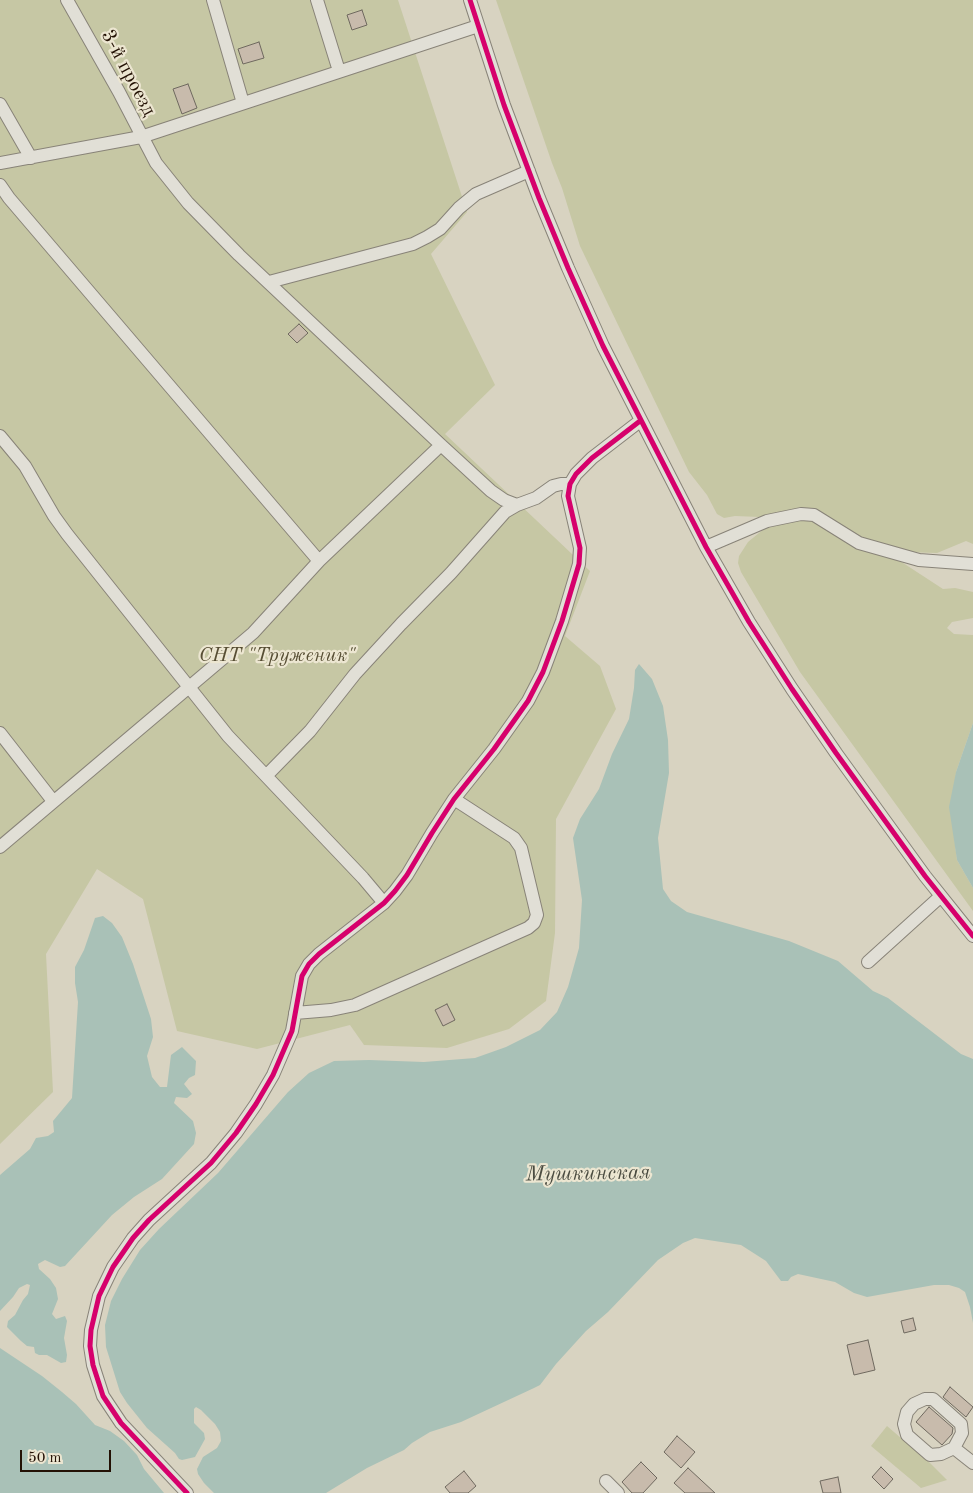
<!DOCTYPE html>
<html>
<head>
<meta charset="utf-8">
<style>
  body { margin:0 }
  #map { position:relative; width:973px; height:1493px; overflow:hidden; background:#d8d3c1; font-family:"Old Standard TT",serif }
  canvas { display:block }
  .scale { position:absolute; left:20px; top:1450px; width:91px; height:22px; box-sizing:border-box; border:2px solid #231104; border-top:0; padding-left:6px; font-size:15px; line-height:18px; white-space:nowrap; color:#231104; -webkit-text-stroke:4px #ece6d1; paint-order:stroke }
</style>
</head>
<body>
<div id="map">
<canvas width="973" height="1493"></canvas>
<div class="scale">50 m</div>
</div>
<script>
const c = document.querySelector('canvas').getContext('2d');
c.lineJoin = 'round';
function fillPath(path, color) {
  c.fillStyle = color;
  c.fill(path, 'evenodd');
}
function shape(rows) {
  const path = new Path2D();
  for (const r of rows) {
    path.moveTo(r[0], r[1]);
    for (let i = 2; i < r.length; i += 2) path.lineTo(r[i], r[i + 1]);
  }
  return path;
}
function stroke(path, color, width, dash) {
  c.strokeStyle = color;
  c.lineWidth = width;
  c.lineCap = dash ? 'butt' : 'round';
  c.setLineDash(dash || []);
  c.stroke(path);
}
function drawText(font, color, halo, rows, align = 'center') {
  c.font = font + ' "Old Standard TT",serif';
  c.lineWidth = 4.5;
  c.setLineDash([]);
  c.textBaseline = 'middle';
  c.strokeStyle = halo;
  c.fillStyle = color;
  for (const [text, x, y, turn = 0] of rows) {
    c.save();
    c.translate(x, y);
    c.rotate((+turn || 0) * Math.PI / 180);
    c.textAlign = isNaN(turn) ? turn : align;
    if (halo) c.strokeText(text, 0, 0);
    c.fillText(text, 0, 0);
    c.restore();
  }
}
fillPath(shape([
  [0,0,398,0,467,212,431,254,495,385,445,434,590,571,565,636,600,666,616,709,556,819,555,933,546,1001,509,1029,447,1048,364,1045,350,1025,257,1049,177,1031,143,899,97,869,46,954,53,1092,0,1144],
  [496,0,973,0,973,544,966,541,937,553,904,552,897,559,943,589,955,588,973,592,973,618,952,622,947,628,954,634,973,635,973,723,956,772,954,836,957,860,973,888,973,911,800,672,741,572,738,563,739,556,748,542,765,528,767,521,760,517,735,516,724,518,717,514,707,495,689,472,580,246,562,188,552,163],
  [887,1426,930,1463,947,1480,921,1488,871,1446]
]), '#c6c7a4');
fillPath(shape([
  [639,664,652,679,663,706,668,740,669,773,658,838,663,889,671,901,687,912,789,941,838,961,873,991,888,998,961,1054,973,1059,973,1323,970,1307,965,1292,959,1288,949,1285,934,1285,867,1297,854,1293,835,1282,798,1274,791,1277,788,1281,781,1281,766,1261,741,1245,695,1238,683,1243,658,1260,608,1312,586,1331,556,1364,540,1385,534,1388,461,1422,430,1432,412,1443,404,1450,367,1468,326,1493,214,1493,204,1483,198,1474,197,1469,203,1457,217,1448,221,1441,220,1432,215,1424,201,1410,196,1407,194,1409,194,1423,204,1433,205,1439,195,1457,182,1460,179,1459,175,1453,147,1428,127,1403,120,1392,106,1347,105,1325,111,1301,122,1279,140,1250,159,1229,218,1173,288,1092,309,1073,334,1061,369,1060,424,1062,475,1058,506,1047,540,1030,557,1012,568,987,579,948,582,900,573,838,580,819,599,789,612,754,629,719,634,688,635,670],
  [973,723,973,888,957,860,949,807,956,772],
  [103,916,112,923,122,937,133,964,151,1019,153,1037,147,1056,152,1077,160,1087,167,1087,171,1055,182,1047,196,1061,195,1075,189,1078,184,1084,192,1094,187,1098,176,1097,174,1103,193,1121,196,1133,194,1144,162,1179,134,1197,112,1215,65,1266,60,1267,45,1260,38,1264,39,1269,50,1279,56,1288,58,1299,52,1314,56,1319,65,1316,67,1321,64,1338,67,1355,66,1362,61,1363,47,1355,39,1355,35,1353,34,1347,27,1346,21,1341,7,1327,8,1321,15,1315,23,1300,28,1294,30,1285,27,1284,19,1288,13,1297,0,1311,0,1175,30,1149,36,1138,48,1136,54,1132,53,1121,72,1098,78,1002,75,983,75,967,84,950,95,918],
  [0,1348,42,1376,62,1392,76,1404,95,1425,110,1431,124,1441,137,1455,144,1469,164,1493,0,1493]
]), '#a9c1b7');
const building = shape([
  [362,10,367,25,352,30,347,15,362,10],
  [259,42,264,58,243,64,238,49,259,42],
  [188,84,197,108,182,114,173,89,188,84],
  [299,324,308,333,297,343,288,334,299,324],
  [447,1004,455,1020,443,1026,435,1010,447,1004],
  [913,1318,916,1330,904,1333,901,1321,913,1318],
  [868,1340,875,1370,854,1375,847,1345,868,1340],
  [950,1387,973,1407,966,1417,943,1397,950,1387],
  [929,1407,953,1428,952,1434,942,1445,916,1422,929,1407],
  [677,1436,695,1452,681,1468,664,1452,677,1436],
  [641,1462,657,1478,643,1493,632,1493,622,1482,641,1462],
  [881,1467,893,1479,884,1489,872,1477,881,1467],
  [688,1468,715,1493,685,1493,674,1483,688,1468],
  [464,1471,476,1486,468,1493,450,1493,445,1487,464,1471],
  [838,1477,841,1493,823,1493,820,1481,838,1477]
]);
fillPath(building, '#c8bbac');
stroke(building, '#6f695f', 1);
const minor = shape([
  [67,0,119,92,156,163,188,203,239,255,441,445,491,491,504,500,517,505],
  [213,0,243,103],
  [317,0,339,71],
  [470,0,504,105,539,198,568,268,603,346,706,547,749,622,792,689,836,753,925,876,973,936],
  [0,104,31,158],
  [0,163,141,137,478,26],
  [0,185,9,198,319,561],
  [269,282,413,244,427,237,440,229,459,208,476,194,529,171],
  [0,436,25,466,54,516,67,534,228,736,363,878,384,903],
  [706,547,767,521,801,514,814,515,859,543,919,560,973,564],
  [0,733,53,801],
  [267,775,310,731,355,674,401,624,451,573,505,512,517,505,536,498,553,486,561,484,570,484],
  [0,847,253,633,319,561,441,445],
  [868,962,941,896],
  [295,1013,331,1010,355,1005,528,928,534,923,537,915,521,848,514,838,454,799],
  [925,1399,933,1399,961,1424,962,1433,954,1448,941,1454,930,1455,907,1435,904,1424,907,1412,914,1404,925,1399],
  [954,1448,973,1463],
  [606,1481,618,1493],
  [187,1493,121,1423,103,1396,93,1365,90,1346,91,1330,99,1296,113,1267,133,1238,149,1220,211,1163,236,1133,256,1104,273,1075,292,1031,302,976,309,964,319,954,384,903,395,891,407,875,432,833,454,799,494,749,528,701,543,672,562,621,579,564,580,548,568,496,570,484,576,474,592,458,640,421]
]);
stroke(minor, '#888378', 14);
stroke(minor, '#e1dfd6', 12);
stroke(shape([
  [470,0,504,105,539,198,568,268,603,346,706,547,749,622,792,689,836,753,925,876,973,936],
  [187,1493,121,1423,103,1396,93,1365,90,1346,91,1330,99,1296,113,1267,133,1238,149,1220,211,1163,236,1133,256,1104,273,1075,292,1031,302,976,309,964,319,954,384,903,395,891,407,875,432,833,454,799,494,749,528,701,543,672,562,621,579,564,580,548,568,496,570,484,576,474,592,458,640,421]
]), '#d6006c', 5);
drawText('20px', '#231104', '#ece6d1', [
  ["3-й проезд",128,73,62]
]);
drawText('italic 20px', '#574e34', '#ece6d1', [
  ["СНТ \"Труженик\"",277,656]
]);
drawText('italic 21px', '#4b4c41', '#ece6d1', [
  ["Мушкинская",588,1174,-1]
]);
</script>
</body>
</html>
